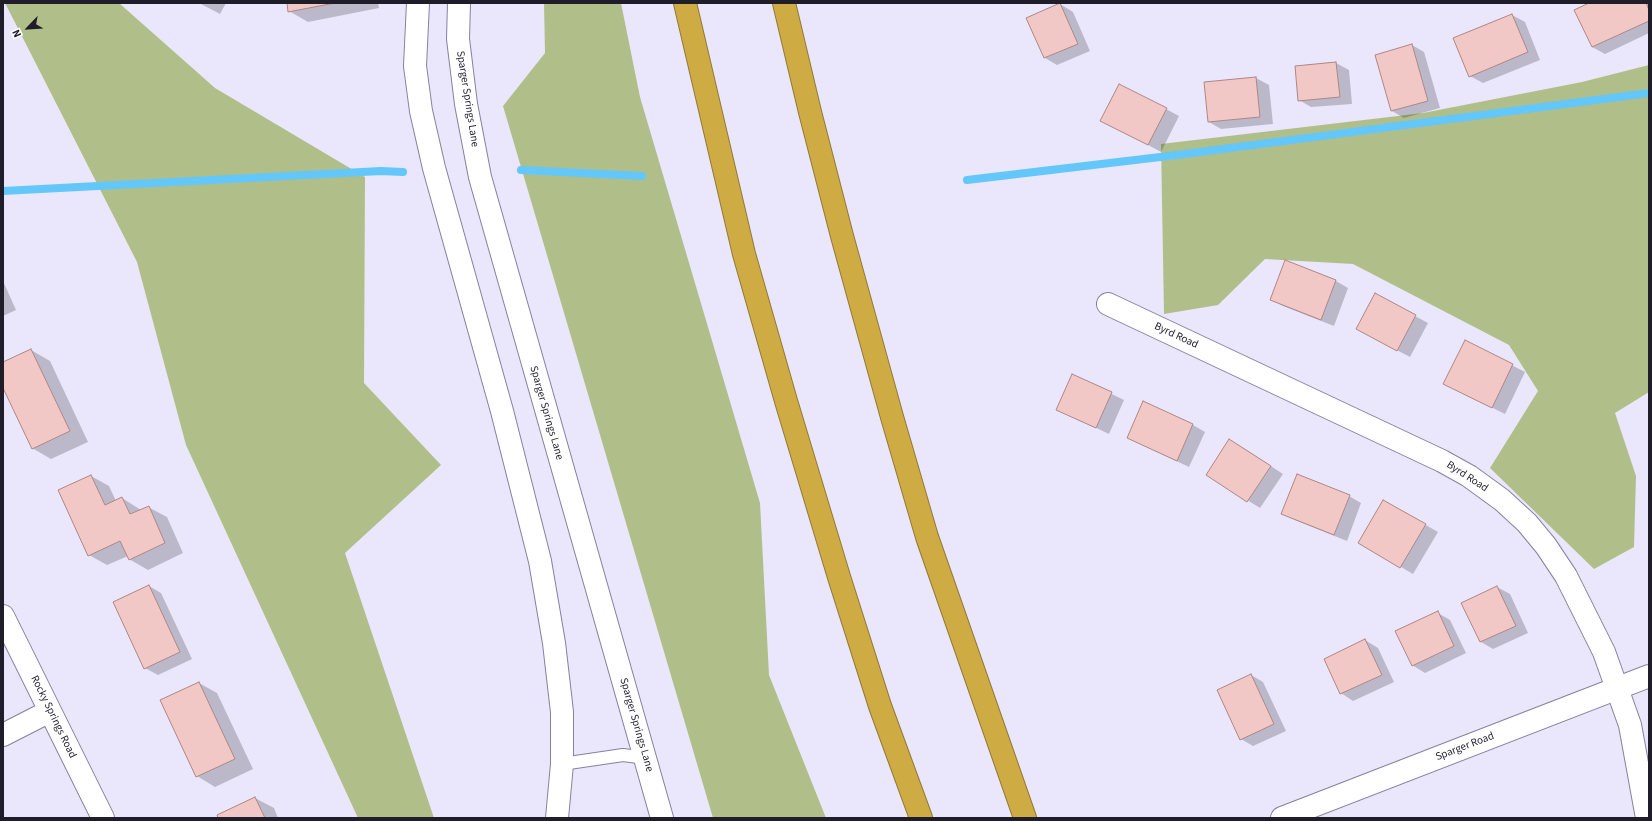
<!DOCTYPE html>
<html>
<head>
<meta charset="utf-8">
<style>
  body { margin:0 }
  #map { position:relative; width:1652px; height:821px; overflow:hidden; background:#eae7fc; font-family:"Source Sans 3",sans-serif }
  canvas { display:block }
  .frame { position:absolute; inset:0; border:4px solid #201d2a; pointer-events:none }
  .north { position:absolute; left:8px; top:8px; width:40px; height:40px; -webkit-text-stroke:3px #fff; paint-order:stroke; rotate:245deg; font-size:11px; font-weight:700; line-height:16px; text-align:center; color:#201d2a }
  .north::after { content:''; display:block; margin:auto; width:14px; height:18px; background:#201d2a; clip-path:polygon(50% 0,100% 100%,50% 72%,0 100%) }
</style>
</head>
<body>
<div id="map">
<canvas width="1652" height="821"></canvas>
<div class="frame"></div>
<div class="north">N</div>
</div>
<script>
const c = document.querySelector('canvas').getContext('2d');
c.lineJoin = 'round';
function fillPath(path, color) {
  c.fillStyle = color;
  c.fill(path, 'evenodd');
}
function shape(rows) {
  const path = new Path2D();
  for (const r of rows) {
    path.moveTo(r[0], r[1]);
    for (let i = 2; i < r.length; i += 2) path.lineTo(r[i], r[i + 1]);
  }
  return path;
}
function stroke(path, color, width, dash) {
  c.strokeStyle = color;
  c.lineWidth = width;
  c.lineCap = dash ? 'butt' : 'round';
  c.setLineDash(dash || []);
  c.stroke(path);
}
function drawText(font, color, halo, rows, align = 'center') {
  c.font = font + ' "Source Sans 3",sans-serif';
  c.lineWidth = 4;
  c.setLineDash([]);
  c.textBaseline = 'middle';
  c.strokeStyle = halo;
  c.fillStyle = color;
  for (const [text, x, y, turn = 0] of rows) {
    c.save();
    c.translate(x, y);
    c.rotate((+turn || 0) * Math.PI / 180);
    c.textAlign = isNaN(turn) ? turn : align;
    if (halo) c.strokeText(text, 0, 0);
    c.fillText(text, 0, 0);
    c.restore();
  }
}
fillPath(shape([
  [5,3,119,3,215,88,365,177,364,383,441,465,345,553,434,818,358,818,186,445,137,262],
  [544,3,621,3,640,97,760,503,769,675,826,818,713,818,503,106,545,53],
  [1649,65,1649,392,1615,413,1636,476,1634,547,1594,569,1490,468,1538,391,1509,345,1353,264,1265,259,1218,305,1164,314,1161,144,1423,113,1582,82]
]), '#b0bf89');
fillPath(shape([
  [199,3,226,3,220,14],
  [288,3,378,3,379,8,308,22,289,11],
  [1592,3,1649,3,1649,33,1605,54,1592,47],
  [1060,4,1073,12,1090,51,1057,65,1045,58],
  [1512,15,1525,22,1540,60,1483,83,1470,76],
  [1412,45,1424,52,1440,108,1404,118,1392,111],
  [1336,63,1349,70,1352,104,1311,107,1299,100,1296,67],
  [1256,78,1269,85,1273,124,1221,129,1209,122,1205,83],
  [1166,109,1179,116,1161,152,1113,126],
  [1285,262,1336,281,1348,288,1334,326,1283,306,1271,299],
  [3,281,16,310,3,316],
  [1415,316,1428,323,1410,357,1370,336],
  [1465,341,1525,372,1505,414,1444,384],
  [31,350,50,361,88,442,51,459,32,448,3,386,3,363],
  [1073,375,1124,400,1109,434,1057,409],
  [1193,425,1205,432,1189,467,1128,438],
  [1242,447,1283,474,1260,508,1207,475],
  [91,476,109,486,116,501,122,498,141,510,148,507,167,517,183,553,148,570,129,559,128,556,107,565,89,555],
  [1349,496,1361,503,1347,541,1295,520,1282,513],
  [1384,501,1438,532,1413,574,1360,543],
  [149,586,161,593,192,659,158,675,145,668],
  [1497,587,1510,594,1528,633,1493,649,1481,642,1463,603],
  [1438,613,1450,620,1466,653,1425,673,1412,665],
  [1365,640,1378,648,1394,682,1353,701,1341,693],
  [1251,675,1263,682,1286,731,1253,746,1241,739],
  [199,683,217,693,253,769,215,787,197,776],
  [255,798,274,808,278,818,219,818]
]), '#0003');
stroke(shape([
  [521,170,642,176],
  [967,180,1177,155,1649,93],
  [3,191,381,171,403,172]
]), '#63c7fa', 8);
const building = shape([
  [287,3,335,3,288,12,287,3],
  [1060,3,1078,44,1044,58,1026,18,1060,3],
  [1589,3,1646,3,1649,10,1649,21,1592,47,1574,10,1589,3],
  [1512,14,1528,52,1469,77,1453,38,1512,14],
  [1412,44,1428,101,1391,111,1375,55,1412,44],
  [1336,62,1340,97,1298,101,1295,66,1336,62],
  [1256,77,1260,117,1208,122,1204,82,1256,77],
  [1119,84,1167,108,1148,145,1100,121,1119,84],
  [1285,260,1336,280,1321,320,1270,300,1285,260],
  [1375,293,1416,315,1397,351,1356,329,1375,293],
  [1465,340,1513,364,1492,408,1443,384,1465,340],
  [31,349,70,431,32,449,3,388,3,362,31,349],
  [1072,374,1112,392,1096,428,1056,410,1072,374],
  [1143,401,1193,424,1177,461,1127,438,1143,401],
  [1229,439,1271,466,1247,502,1206,475,1229,439],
  [1297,474,1350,495,1334,535,1281,514,1297,474],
  [91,475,105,505,122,497,130,514,149,506,165,543,129,560,120,541,88,556,58,490,91,475],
  [1383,500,1426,524,1400,568,1358,543,1383,500],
  [149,585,180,652,144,669,113,602,149,585],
  [1497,586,1516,626,1480,642,1461,603,1497,586],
  [1438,611,1454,646,1412,666,1395,631,1438,611],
  [1365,639,1382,675,1340,694,1324,659,1365,639],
  [1251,674,1274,724,1240,740,1217,690,1251,674],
  [199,682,235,759,196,777,160,700,199,682],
  [255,797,265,818,218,818,217,815,255,797]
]);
fillPath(building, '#f2c8c6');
stroke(building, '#ad8684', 1);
const service = shape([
  [562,764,623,755,646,758]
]);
const minor = shape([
  [418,3,415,66,421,111,434,168,502,411,540,561,554,643,562,712,562,764,557,818],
  [459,3,458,39,466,104,480,177,662,818],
  [1108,304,1442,461,1469,476,1502,500,1527,523,1546,546,1566,576,1604,652,1630,725,1647,818],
  [3,616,103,818],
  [3,735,50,711]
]);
const tertiary = shape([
  [1282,818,1649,676]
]);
const motorway = shape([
  [685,3,744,254,786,401,839,577,880,706,921,818],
  [784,3,810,112,842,236,892,417,927,537,1025,818]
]);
stroke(service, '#8681a0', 14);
stroke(minor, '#8681a0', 24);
stroke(tertiary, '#8681a0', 24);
stroke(motorway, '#91793a', 24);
stroke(service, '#fff', 12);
stroke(minor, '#fff', 22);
stroke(tertiary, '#fff', 22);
stroke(motorway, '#ceab43', 22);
drawText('11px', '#201d2a', '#fff', [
  ["Sparger Springs Lane",467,99,81],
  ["Byrd Road",1176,336,25],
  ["Sparger Springs Lane",546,413,74],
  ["Byrd Road",1467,477,33],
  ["Rocky Springs Road",53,717,64],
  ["Sparger Springs Lane",636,725,74],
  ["Sparger Road",1465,747,-21]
]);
</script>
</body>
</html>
